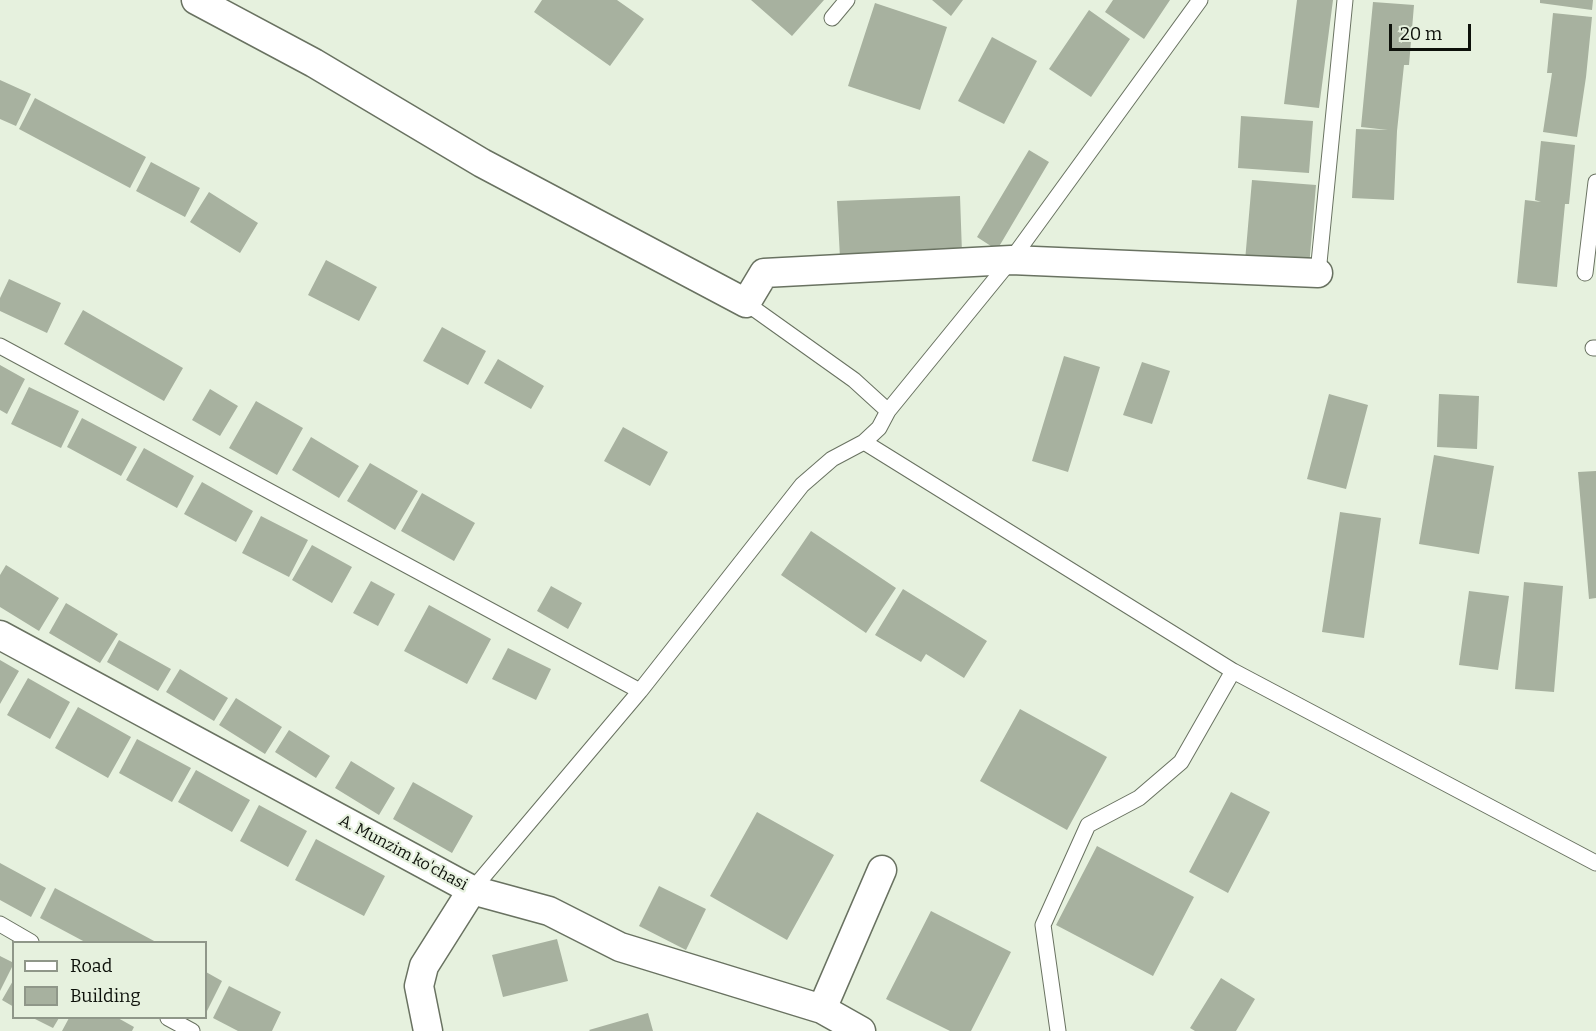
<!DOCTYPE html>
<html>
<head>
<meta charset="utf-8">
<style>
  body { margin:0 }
  #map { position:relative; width:1596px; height:1031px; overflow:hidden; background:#e6f1de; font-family:Bitter,serif }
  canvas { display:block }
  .legend { position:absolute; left:12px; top:941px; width:195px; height:78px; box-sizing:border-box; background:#e6f1de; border:2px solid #8f9789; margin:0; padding:8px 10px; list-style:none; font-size:18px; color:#0d110a }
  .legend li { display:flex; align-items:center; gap:12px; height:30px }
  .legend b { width:30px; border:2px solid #8f9789 }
  .scale { position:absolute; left:1389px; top:24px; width:82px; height:27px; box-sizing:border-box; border:3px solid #0d110a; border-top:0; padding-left:8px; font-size:18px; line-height:21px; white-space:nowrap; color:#0d110a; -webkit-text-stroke:4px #e6f1de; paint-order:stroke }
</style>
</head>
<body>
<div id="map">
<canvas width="1596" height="1031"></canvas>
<ul class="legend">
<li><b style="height:8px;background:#fff"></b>Road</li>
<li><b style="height:16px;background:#a7b19f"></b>Building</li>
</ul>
<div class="scale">20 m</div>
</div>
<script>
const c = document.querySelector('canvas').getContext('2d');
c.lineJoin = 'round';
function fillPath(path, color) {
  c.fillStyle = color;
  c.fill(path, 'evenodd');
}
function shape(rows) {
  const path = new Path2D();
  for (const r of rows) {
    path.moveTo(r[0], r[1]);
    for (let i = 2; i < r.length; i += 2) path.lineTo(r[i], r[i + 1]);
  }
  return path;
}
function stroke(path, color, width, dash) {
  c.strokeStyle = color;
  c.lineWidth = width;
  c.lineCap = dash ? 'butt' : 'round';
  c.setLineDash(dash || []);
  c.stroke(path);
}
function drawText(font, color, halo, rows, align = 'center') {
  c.font = font + ' Bitter,serif';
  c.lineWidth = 4.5;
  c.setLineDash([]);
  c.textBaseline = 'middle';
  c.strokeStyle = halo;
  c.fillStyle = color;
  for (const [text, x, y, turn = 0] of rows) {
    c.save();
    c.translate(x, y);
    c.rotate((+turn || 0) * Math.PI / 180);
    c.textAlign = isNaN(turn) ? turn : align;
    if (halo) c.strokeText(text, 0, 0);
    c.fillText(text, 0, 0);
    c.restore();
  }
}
fillPath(shape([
  [542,0,617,0,644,19,610,66,534,12],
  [751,0,824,0,792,36],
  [932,0,963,0,951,16],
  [1113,0,1170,0,1144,39,1105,12],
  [1297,0,1333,0,1319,108,1284,104],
  [1540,0,1593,0,1592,10,1540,3],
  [1373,2,1414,5,1409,65,1404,65,1397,131,1394,200,1352,198,1356,129,1388,130,1361,127],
  [875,3,947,27,920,110,848,86],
  [1089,10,1130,39,1091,97,1049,69],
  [1553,13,1592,17,1586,77,1577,137,1543,132,1552,73,1547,73],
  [992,37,1037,61,1004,124,958,101],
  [0,80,31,94,16,126,0,119],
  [35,98,146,157,130,188,19,129],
  [1241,116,1313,121,1309,173,1238,168],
  [1541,141,1575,145,1569,204,1565,204,1557,287,1517,283,1525,200,1541,202,1535,200],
  [1029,150,1049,162,997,250,977,237],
  [151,162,200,188,185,217,136,191],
  [1252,180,1316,185,1309,267,1245,261],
  [209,192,258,223,240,253,190,222],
  [960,196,962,253,840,258,837,201],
  [326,260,377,287,359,321,308,295],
  [9,279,61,303,47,333,0,311,0,298],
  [83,310,183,368,164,401,64,344],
  [442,327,486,351,468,385,423,361],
  [1064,356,1100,367,1068,472,1032,461],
  [498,359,544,386,531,409,484,383],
  [1142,362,1170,371,1152,424,1123,415],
  [0,365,25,379,7,414,0,410],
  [29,387,79,411,61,448,11,424],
  [210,389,238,406,220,436,192,420],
  [1329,394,1368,405,1346,489,1307,479],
  [1439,394,1479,396,1477,449,1437,447],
  [256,401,303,428,277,475,229,448],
  [82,418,137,447,121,476,67,447],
  [623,427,668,452,650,486,604,461],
  [311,437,359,466,339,498,292,470],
  [144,448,194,476,177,508,126,480],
  [1434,455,1494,466,1479,554,1419,544],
  [370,463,418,491,395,530,347,501],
  [1596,471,1596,598,1589,599,1578,472],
  [202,482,253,511,236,542,184,514],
  [422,493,475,523,454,561,401,531],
  [1340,512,1381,518,1364,638,1322,632],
  [261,516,308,540,289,577,242,553],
  [811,531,896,588,866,633,781,575],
  [312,545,352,567,332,603,292,580],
  [6,565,59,598,39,631,0,607,0,575],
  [371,581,395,594,378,626,353,613],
  [1524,582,1563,586,1554,692,1515,689],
  [551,586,582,603,568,629,537,611],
  [903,589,987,641,964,678,926,654,921,662,875,635],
  [1469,591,1509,596,1498,670,1459,665],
  [66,603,118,634,100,663,49,633],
  [429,605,491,639,467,684,404,651],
  [119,640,171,669,158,691,107,662],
  [508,648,551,669,536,700,492,679],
  [0,660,19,671,0,704],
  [180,669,228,698,214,721,166,692],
  [28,678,70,702,50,739,7,715],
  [236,698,282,727,265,754,219,725],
  [78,707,131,737,108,778,55,748],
  [1020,709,1107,757,1067,830,980,781],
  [289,730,330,756,316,778,275,752],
  [137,739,191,768,172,802,119,773],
  [351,761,395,788,379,815,335,788],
  [196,770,250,800,232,832,178,802],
  [413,782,473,816,452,853,393,819],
  [1231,792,1270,812,1228,893,1189,872],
  [259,805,307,831,288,867,240,841],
  [757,812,834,855,787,940,710,896],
  [316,839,385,876,364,916,295,880],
  [1097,846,1194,897,1153,976,1056,925],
  [0,863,46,888,31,917,0,900],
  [659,886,706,909,686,950,639,926],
  [55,888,156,942,85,942,40,918],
  [931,911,1011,952,971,1031,950,1031,886,999],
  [557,939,568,981,503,997,492,955],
  [0,956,14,963,0,991],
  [206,972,222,981,206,1013],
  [1221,978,1255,999,1236,1031,1195,1031,1190,1028],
  [14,979,14,1007,2,1000],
  [229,986,281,1012,272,1031,238,1031,213,1018],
  [648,1013,653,1031,590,1031,589,1030],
  [33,1018,59,1018,53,1028],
  [69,1018,118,1018,134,1027,132,1031,62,1031]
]), '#a7b19f');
const service = shape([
  [832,18,847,0],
  [1318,273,1345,0],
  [1585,273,1596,182],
  [746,303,854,380,888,411,879,428,864,442],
  [0,346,640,691],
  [1593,348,1596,348],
  [888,411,1011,260,1200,0],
  [472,890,640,691,802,485,832,459,864,442,1233,671,1596,863],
  [0,924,31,942],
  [168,1018,192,1031],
  [1058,1031,1043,925,1088,825,1139,798,1181,762,1233,671]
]);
const minor = shape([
  [196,0,314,63,482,163,746,303,764,273,1011,260,1318,273],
  [0,635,472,890,549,911,620,947,822,1009,861,1031],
  [822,1009,882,870],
  [428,1031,419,986,424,966,472,890]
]);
stroke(service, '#697261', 17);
stroke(minor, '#697261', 31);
stroke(service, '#fff', 15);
stroke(minor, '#fff', 28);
drawText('16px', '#0d110a', '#e6f1de', [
  ["A. Munzim ko'chasi",403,853,28]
]);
</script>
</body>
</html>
